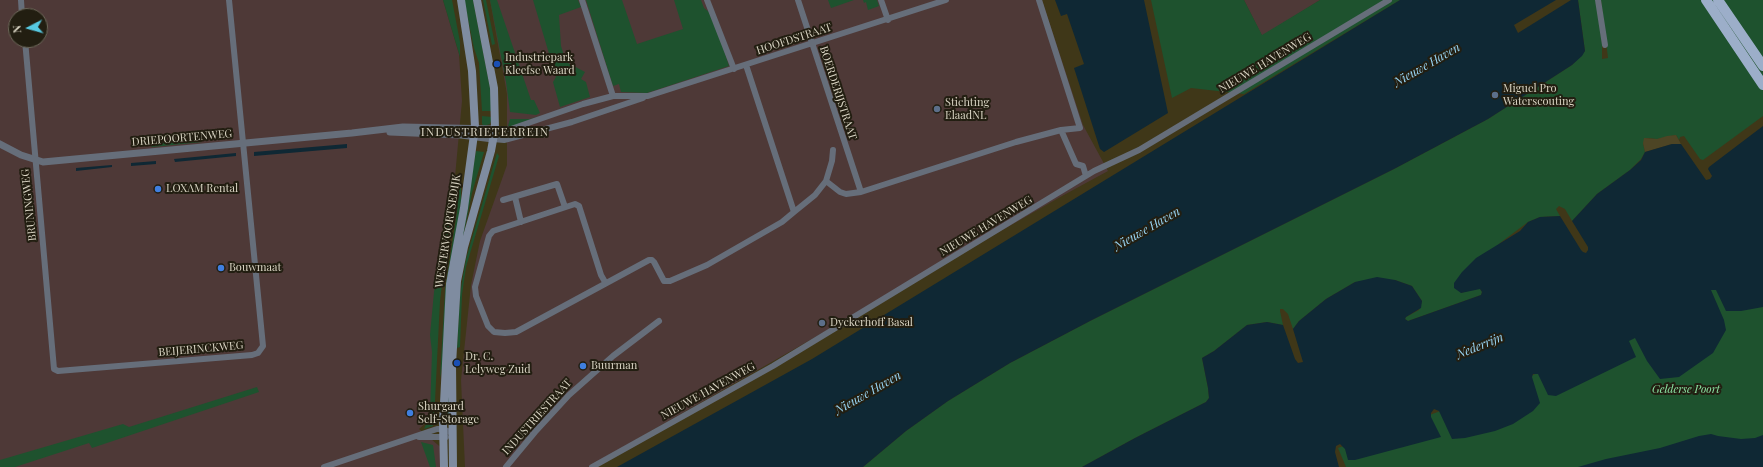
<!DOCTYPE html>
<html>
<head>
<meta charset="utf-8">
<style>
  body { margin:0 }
  #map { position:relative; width:1763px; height:467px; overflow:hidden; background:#3f3718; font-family:"Playfair Display",serif }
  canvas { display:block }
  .north { position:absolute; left:8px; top:8px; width:40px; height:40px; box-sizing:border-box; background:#221e11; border:1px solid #6b6758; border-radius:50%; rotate:264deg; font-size:11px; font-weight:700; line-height:16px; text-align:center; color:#d9d4c3 }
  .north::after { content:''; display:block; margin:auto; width:14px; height:18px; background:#56c9e1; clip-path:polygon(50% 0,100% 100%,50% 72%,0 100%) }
</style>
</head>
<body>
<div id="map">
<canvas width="1763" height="467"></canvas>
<div class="north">N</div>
</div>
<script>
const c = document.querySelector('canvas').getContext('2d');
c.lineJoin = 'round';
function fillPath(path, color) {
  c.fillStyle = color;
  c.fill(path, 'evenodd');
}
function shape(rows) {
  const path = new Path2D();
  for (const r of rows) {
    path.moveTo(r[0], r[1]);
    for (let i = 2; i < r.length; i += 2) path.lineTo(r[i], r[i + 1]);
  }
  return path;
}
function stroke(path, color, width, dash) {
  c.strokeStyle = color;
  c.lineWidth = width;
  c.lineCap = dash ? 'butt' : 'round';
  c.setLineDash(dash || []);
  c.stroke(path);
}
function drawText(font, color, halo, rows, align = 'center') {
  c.font = font + ' "Playfair Display",serif';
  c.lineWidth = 4;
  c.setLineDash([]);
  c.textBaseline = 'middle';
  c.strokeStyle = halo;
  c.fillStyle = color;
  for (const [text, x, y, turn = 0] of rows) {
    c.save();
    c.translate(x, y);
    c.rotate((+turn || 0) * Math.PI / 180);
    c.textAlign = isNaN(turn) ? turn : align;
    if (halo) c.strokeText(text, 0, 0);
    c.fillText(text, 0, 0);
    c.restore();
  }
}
fillPath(shape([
  [0,0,443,0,459,54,462,101,451,220,439,285,438,341,430,419,419,429,444,450,445,467,0,467],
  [16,16,40,16,40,40,16,40],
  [490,0,1042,0,1083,125,1108,171,1062,196,588,467,465,467,461,380,471,285,480,241,507,165,507,94],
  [1244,0,1320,0,1262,36]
]), '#4e3937');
fillPath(shape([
  [443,0,452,0,460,42,460,57],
  [464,0,473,0,491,93,492,111,482,111,479,63,474,48],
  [483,0,486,0,495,44,492,45],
  [490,0,497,0,531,100,534,100,540,113,536,115,510,112,506,82],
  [533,0,578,0,581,7,559,15,561,46,566,62,585,72,581,79,586,82,590,97,560,107,553,82,556,77],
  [586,0,622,0,637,44,683,29,674,0,701,0,704,8,709,12,719,34,729,66,647,93,621,92,619,84,613,86],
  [828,0,854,0,831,8],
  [863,0,877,0,879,6,868,10,866,2,864,3],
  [1151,0,1244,0,1262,35,1320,0,1400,0,1244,94,1191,88,1172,98],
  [1578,0,1596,0,1602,43,1602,59,1608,58,1601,0,1763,0,1763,116,1703,160,1700,159,1684,136,1680,137,1679,140,1676,135,1657,139,1647,138,1643,143,1645,152,1641,159,1630,170,1597,194,1572,221,1565,209,1559,206,1556,209,1560,216,1540,217,1528,222,1500,243,1461,293,1477,288,1480,289,1482,292,1481,295,1408,321,1405,319,1406,317,1419,310,1422,301,1412,286,1395,280,1355,282,1326,299,1299,321,1293,329,1288,314,1283,309,1280,309,1280,311,1283,325,1267,322,1247,325,1214,351,1202,358,1208,388,1209,398,1206,402,1135,438,1082,467,863,467,906,431,948,401,1010,363,1090,321,1394,169,1488,119,1572,65,1585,51],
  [482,116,492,117,490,124,484,126,482,124],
  [541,116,512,126,508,126,510,119,530,119],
  [196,140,202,142,152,147,150,145,150,144],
  [476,151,484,152,472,193,457,268,449,419,445,419,449,310],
  [497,153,499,156,466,267,462,295,460,347,457,348,460,294,466,259],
  [458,187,461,187,461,201,444,358,440,378,438,418,440,378,445,290,457,212],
  [453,193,440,301,434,421,433,426,424,429,430,414,432,352,430,335,434,292,448,202],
  [1763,255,1763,467,1346,467,1338,448,1435,413,1533,375,1628,333],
  [257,387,259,392,92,448,89,443,15,467,0,467,0,460,123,424,129,427],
  [421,442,433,445,436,467,430,467]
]), '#1e522e');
fillPath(shape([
  [1676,135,1681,144,1672,144,1645,152,1643,143,1644,138,1657,139,1667,136]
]), '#4d4525');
fillPath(shape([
  [1055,0,1144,0,1168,113,1104,152,1100,149,1074,68,1084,64,1067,14,1061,16],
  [1400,0,1578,0,1585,51,1582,56,1572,65,1488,119,1394,169,1090,321,1010,363,948,401,906,431,863,467,617,467,812,359],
  [1763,126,1763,307,1741,311,1726,311,1716,290,1711,290,1724,320,1726,330,1713,353,1679,377,1660,379,1647,361,1635,338,1629,341,1636,357,1556,396,1548,395,1538,374,1533,374,1532,377,1540,403,1533,411,1513,424,1495,431,1465,438,1452,439,1439,411,1434,409,1431,413,1431,417,1441,437,1355,460,1348,460,1345,449,1340,444,1336,446,1335,452,1339,467,1082,467,1135,438,1206,402,1209,398,1208,388,1202,358,1214,351,1247,325,1267,322,1283,325,1295,359,1298,363,1303,362,1293,329,1299,321,1326,299,1355,282,1377,277,1395,280,1412,286,1422,301,1421,308,1406,317,1405,319,1408,321,1481,295,1482,292,1480,289,1461,293,1454,288,1454,283,1462,272,1476,258,1520,231,1528,222,1540,217,1560,216,1581,250,1583,252,1586,253,1588,250,1588,247,1572,221,1597,194,1630,170,1641,160,1645,152,1672,144,1681,144,1706,180,1710,179,1712,176,1708,169,1709,167],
  [347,144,347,148,254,156,254,152],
  [236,153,236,156,175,162,174,159],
  [156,161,156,164,131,166,131,163],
  [112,165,112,167,76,171,76,168],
  [1711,434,1718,436,1741,439,1755,438,1763,435,1763,467,1578,467,1606,459,1660,448,1699,436]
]), '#0f2834');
fillPath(shape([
  [1556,0,1571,0,1518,33,1514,25]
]), '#3f3718');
stroke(shape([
  [21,0,22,16],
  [582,0,613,96],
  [707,0,734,69],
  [798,0,861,192],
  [881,0,888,20],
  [1039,0,1080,128,1061,130,1076,164,1083,166,1086,176],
  [1598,0,1605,45],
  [25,40,54,369,58,371,252,355,258,353,263,346,229,0],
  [495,129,511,129,583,104,613,96,648,96,946,0],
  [493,139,504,140,572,122,643,98],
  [826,181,840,192,846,194,861,192,1016,142,1061,130],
  [515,197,521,222],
  [503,200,557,184,565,207],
  [794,212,815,195,826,181,832,161,833,150],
  [605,282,601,275,579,206,575,204,493,231,489,236,475,287,476,296,488,326,494,332,505,333,516,332,649,260,652,260,654,262,664,281,670,281,707,265,782,222,794,212,746,65],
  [419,437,446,437],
  [324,467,437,429,443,429,452,433],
  [506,467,535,432,569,395,613,356,659,321],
  [592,467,773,366,1094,171,1139,150,1389,0]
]), '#666e7a', 6);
stroke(shape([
  [390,132,461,135,493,139],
  [0,144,21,155,43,162,352,133,403,127,495,129]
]), '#666e7a', 7);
stroke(shape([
  [444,467,443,423,450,284,464,208,475,127,472,71,461,0],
  [453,467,452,364,457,281,464,247,491,151,495,129,494,88,477,0]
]), '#7f8ca0', 8);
stroke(shape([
  [1706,0,1763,85],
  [1718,0,1763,66]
]), '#9caec9', 10);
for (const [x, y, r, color] of [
  [497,64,4,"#1a4fb4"],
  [1495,95,4,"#5c6f8a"],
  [937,109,4,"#5c6f8a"],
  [158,189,4,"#3f7fe0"],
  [221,268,4,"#3f7fe0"],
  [822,323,4,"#5c6f8a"],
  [457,363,4,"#1a4fb4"],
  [583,366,4,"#3f7fe0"],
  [410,413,4,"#3f7fe0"]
]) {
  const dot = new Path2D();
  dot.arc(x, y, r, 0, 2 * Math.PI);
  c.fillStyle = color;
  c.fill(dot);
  stroke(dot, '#221e11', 1.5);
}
drawText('11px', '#d9d4c3', '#221e11', [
  ["HOOFDSTRAAT",794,39,-18],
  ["NIEUWE HAVENWEG",1265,63,-31],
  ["BOERDERIJSTRAAT",838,93,72],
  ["DRIEPOORTENWEG",182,138,-5],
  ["BRUNINGWEG",29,205,-96],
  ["NIEUWE HAVENWEG",986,226,-31],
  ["WESTERVOORTSEDIJK",448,231,-81],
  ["BEIJERINCKWEG",201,349,-5],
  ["NIEUWE HAVENWEG",708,391,-29],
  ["INDUSTRIESTRAAT",537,417,-48]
]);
drawText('11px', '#d9d4c3', '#221e11', [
  ["Industriepark",505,58],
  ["Kleefse Waard",505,71],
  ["Miguel Pro",1503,89],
  ["Waterscouting",1503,102],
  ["Stichting",945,103],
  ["ElaadNL",945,116],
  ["LOXAM Rental",166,189],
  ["Bouwmaat",229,268],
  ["Dyckerhoff Basal",830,323],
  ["Dr. C.",465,357],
  ["Lelyweg Zuid",465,370],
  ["Buurman",591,366],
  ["Shurgard",418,407],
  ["Self-Storage",418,420]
], 'left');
drawText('italic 11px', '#8ee7a6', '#221e11', [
  ["Gelderse Poort",1686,390]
]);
drawText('italic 12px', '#9ad7f6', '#221e11', [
  ["Nieuwe Haven",1427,65,-30],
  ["Nieuwe Haven",1147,229,-30],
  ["Nederrijn",1480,346,-22],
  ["Nieuwe Haven",868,393,-30]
]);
c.letterSpacing = '1px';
drawText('12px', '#d9d4c3', '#221e11', [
  ["INDUSTRIETERREIN",485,132]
]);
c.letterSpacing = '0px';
</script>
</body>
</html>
